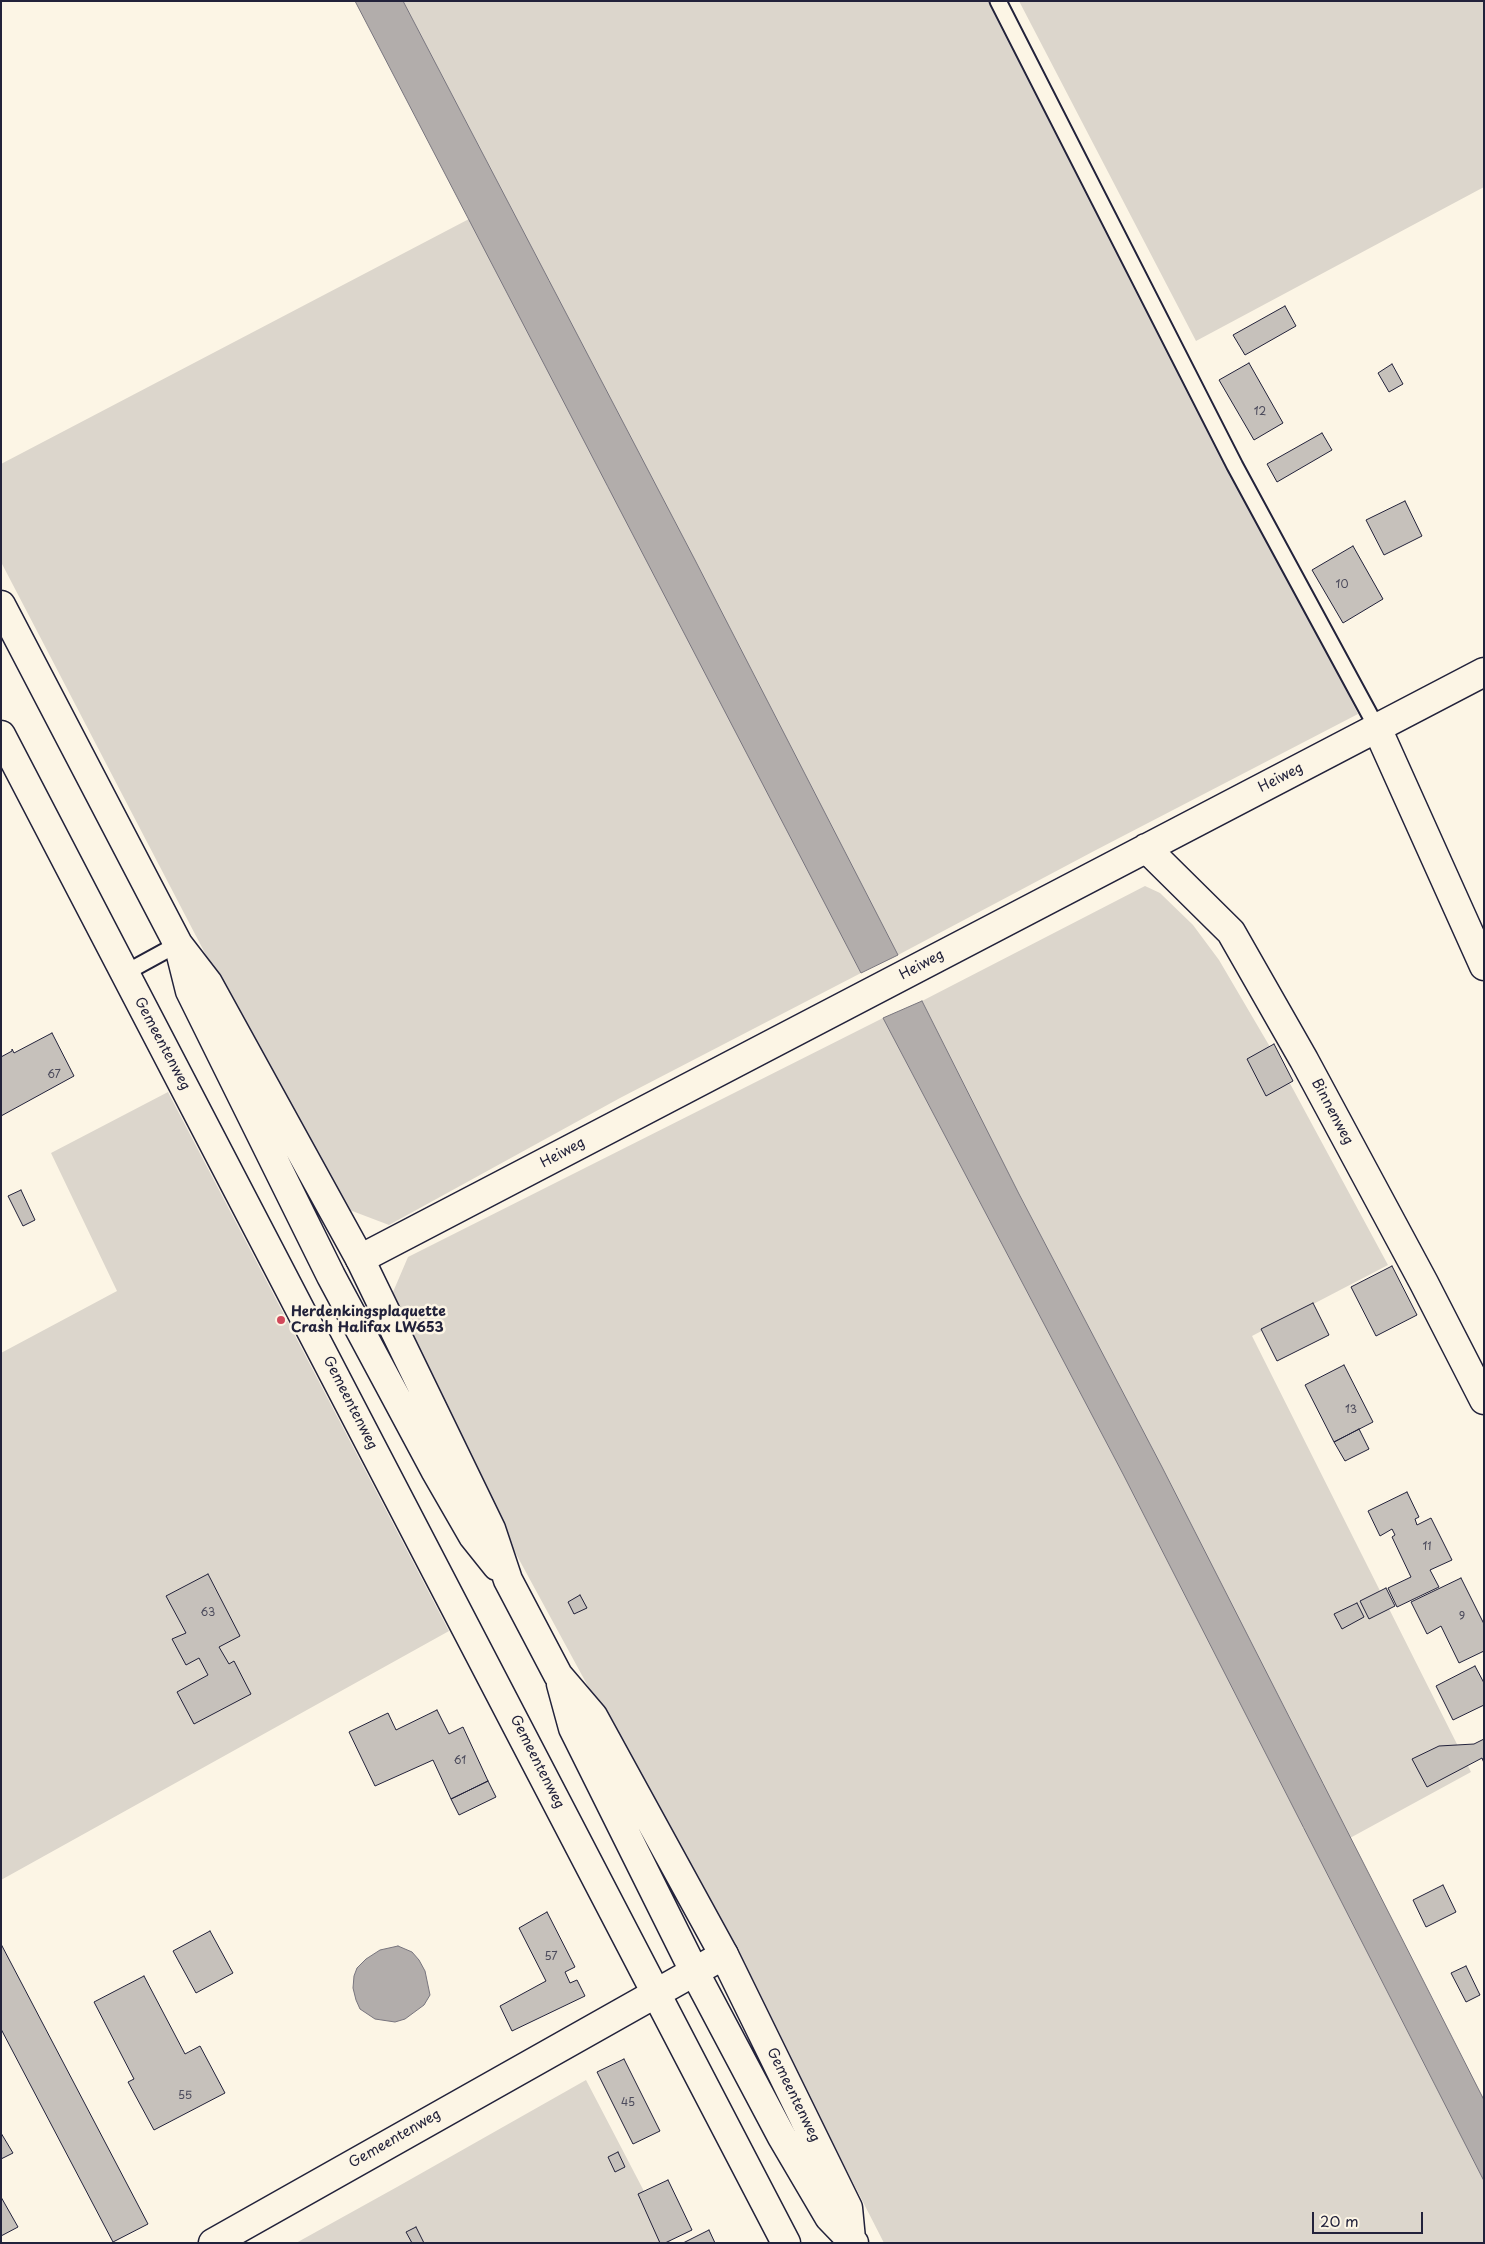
<!DOCTYPE html>
<html>
<head>
<meta charset="utf-8">
<style>
  body { margin:0 }
  #map { position:relative; width:1485px; height:2244px; overflow:hidden; background:#fcf5e5; font-family:"Playpen Sans",sans-serif }
  canvas { display:block }
  .frame { position:absolute; inset:0; border:2px solid #22223b; pointer-events:none }
  .scale { position:absolute; left:1312px; top:2212px; width:111px; height:22px; box-sizing:border-box; border:2px solid #22223b; border-top:0; padding-left:6px; font-size:15px; line-height:18px; white-space:nowrap; color:#22223b; -webkit-text-stroke:4px #fcf5e5; paint-order:stroke }
</style>
</head>
<body>
<div id="map">
<canvas width="1485" height="2244"></canvas>
<div class="frame"></div>
<div class="scale">20 m</div>
</div>
<script>
const c = document.querySelector('canvas').getContext('2d');
c.lineJoin = 'round';
function fillPath(path, color) {
  c.fillStyle = color;
  c.fill(path, 'evenodd');
}
function shape(rows) {
  const path = new Path2D();
  for (const r of rows) {
    path.moveTo(r[0], r[1]);
    for (let i = 2; i < r.length; i += 2) path.lineTo(r[i], r[i + 1]);
  }
  return path;
}
function stroke(path, color, width, dash) {
  c.strokeStyle = color;
  c.lineWidth = width;
  c.lineCap = dash ? 'butt' : 'round';
  c.setLineDash(dash || []);
  c.stroke(path);
}
function drawText(font, color, halo, rows, align = 'center') {
  c.font = font + ' "Playpen Sans",sans-serif';
  c.lineWidth = 5;
  c.setLineDash([]);
  c.textBaseline = 'middle';
  c.strokeStyle = halo;
  c.fillStyle = color;
  for (const [text, x, y, turn = 0] of rows) {
    c.save();
    c.translate(x, y);
    c.rotate((+turn || 0) * Math.PI / 180);
    c.textAlign = isNaN(turn) ? turn : align;
    if (halo) c.strokeText(text, 0, 0);
    c.fillText(text, 0, 0);
    c.restore();
  }
}
fillPath(shape([
  [403,1,996,1,1358,714,1096,850,898,955,695,560],
  [1019,1,1484,1,1484,187,1196,341],
  [469,219,861,973,620,1098,389,1225,347,1209,208,959,1,562,1,464],
  [1145,886,1160,893,1193,925,1219,960,1273,1052,1388,1265,1252,1336,1471,1772,1350,1838,1162,1467,1019,1194,922,1001],
  [883,1018,1123,1474,1484,2181,1484,2243,884,2243,777,2034,503,1530,393,1292,408,1257],
  [168,1092,449,1631,1,1880,1,1353,117,1291,51,1153],
  [586,2080,671,2243,296,2243,397,2187]
]), '#dcd6cc');
const water = shape([
  [355,1,403,1,695,560,898,955,861,973,355,1],
  [922,1001,1019,1194,1162,1467,1484,2100,1484,2181,1123,1474,883,1018,922,1001],
  [398,1946,412,1952,419,1960,425,1971,430,1995,424,2005,405,2019,395,2022,375,2019,360,2009,356,2000,353,1988,354,1976,357,1968,366,1959,380,1950,398,1946]
]);
fillPath(water, '#b2adab');
stroke(water, '#78757e', 1);
const building = shape([
  [1285,306,1296,326,1245,355,1233,335,1285,306],
  [1249,363,1283,423,1254,440,1219,380,1249,363],
  [1392,364,1403,384,1389,392,1378,373,1392,364],
  [1322,433,1332,450,1277,482,1267,464,1322,433],
  [1405,501,1422,536,1384,555,1366,520,1405,501],
  [1353,546,1383,599,1343,623,1312,570,1353,546],
  [52,1033,74,1076,1,1116,1,1057,12,1051,12,1049,14,1053,52,1033],
  [1274,1044,1293,1081,1266,1096,1247,1059,1274,1044],
  [21,1190,35,1220,23,1226,8,1196,21,1190],
  [1392,1266,1417,1315,1376,1336,1351,1287,1392,1266],
  [1313,1303,1329,1335,1277,1361,1261,1329,1313,1303],
  [1344,1365,1373,1422,1334,1442,1305,1385,1344,1365],
  [1359,1429,1369,1449,1345,1461,1334,1442,1359,1429],
  [1407,1492,1419,1517,1415,1519,1417,1525,1431,1518,1452,1560,1430,1570,1439,1587,1397,1607,1388,1588,1411,1577,1392,1537,1395,1535,1392,1529,1380,1536,1368,1511,1407,1492],
  [208,1574,240,1636,219,1647,229,1664,234,1661,251,1694,194,1724,177,1692,208,1675,199,1658,186,1665,172,1639,186,1633,166,1596,208,1574],
  [1461,1578,1484,1624,1484,1651,1459,1663,1441,1626,1427,1634,1411,1602,1461,1578],
  [1386,1588,1395,1606,1369,1619,1360,1601,1386,1588],
  [580,1595,587,1608,574,1614,568,1602,580,1595],
  [1357,1603,1364,1617,1342,1629,1334,1614,1357,1603],
  [1475,1666,1484,1683,1484,1705,1453,1720,1436,1686,1475,1666],
  [437,1710,449,1734,463,1727,488,1781,451,1799,433,1760,375,1786,349,1732,388,1713,396,1730,437,1710],
  [1484,1739,1484,1763,1482,1758,1427,1787,1412,1759,1439,1746,1474,1744,1484,1739],
  [488,1781,496,1797,459,1815,451,1799,488,1781],
  [1443,1885,1456,1912,1426,1927,1413,1900,1443,1885],
  [547,1912,575,1967,565,1972,570,1983,577,1980,585,1996,512,2031,500,2006,546,1981,519,1928,547,1912],
  [210,1931,233,1973,196,1993,173,1951,210,1931],
  [1,1944,148,2224,113,2242,1,2029,1,1944],
  [1466,1966,1480,1995,1466,2002,1451,1973,1466,1966],
  [144,1976,185,2054,200,2046,225,2093,154,2130,128,2082,134,2079,94,2002,144,1976],
  [624,2059,660,2131,633,2144,597,2072,624,2059],
  [1,2133,13,2153,1,2159,1,2133],
  [618,2152,625,2167,615,2172,608,2157,618,2152],
  [668,2180,692,2230,665,2243,660,2243,638,2194,668,2180],
  [1,2197,18,2227,1,2236,1,2197],
  [416,2227,424,2243,412,2243,406,2232,416,2227],
  [709,2230,715,2243,683,2243,709,2230]
]);
fillPath(building, '#c6c1bb');
stroke(building, '#22223b', 1);
const service = shape([
  [998,1,1235,466,1377,728],
  [125,973,178,944]
]);
const minor = shape([
  [1377,728,1484,966],
  [1,735,786,2243],
  [1146,848,1231,932,1304,1060,1424,1283,1484,1400],
  [360,1259,1484,672],
  [213,2243,724,1955]
]);
const secondary = shape([
  [1,605,178,944,208,983,360,1259,491,1529,508,1580,558,1675,593,1716,724,1955,848,2208,851,2239],
  [181,955,190,991,331,1276,435,1470,473,1536,497,1566],
  [561,1684,573,1728,694,1971,782,2137,829,2217,854,2243]
]);
stroke(service, '#22223b', 19);
stroke(minor, '#22223b', 31);
stroke(secondary, '#22223b', 31);
stroke(service, '#fcf5e5', 15);
stroke(minor, '#fcf5e5', 28);
stroke(secondary, '#fcf5e5', 28);
for (const [x, y, r, color] of [
  [281,1320,5,"#d1495b"]
]) {
  const dot = new Path2D();
  dot.arc(x, y, r, 0, 2 * Math.PI);
  c.fillStyle = color;
  c.fill(dot);
  stroke(dot, '#fcf5e5', 2);
}
drawText('11px', '#4b4a5b', null, [
  ["12",1260,412],
  ["10",1342,585],
  ["67",54,1075],
  ["13",1351,1410],
  ["11",1427,1547],
  ["63",208,1613],
  ["9",1462,1617],
  ["61",460,1761],
  ["57",551,1957],
  ["55",185,2096],
  ["45",628,2103]
]);
drawText('14px', '#22223b', '#fcf5e5', [
  ["Heiweg",1281,778,-27],
  ["Heiweg",922,965,-28],
  ["Gemeentenweg",162,1044,62],
  ["Binnenweg",1332,1112,62],
  ["Heiweg",563,1153,-28],
  ["Gemeentenweg",350,1403,63],
  ["Gemeentenweg",537,1762,63],
  ["Gemeentenweg",793,2095,64],
  ["Gemeentenweg",395,2139,-30]
]);
drawText('bold 14px', '#22223b', '#fcf5e5', [
  ["Herdenkingsplaquette",291,1312],
  ["Crash Halifax LW653",291,1328]
], 'left');
</script>
</body>
</html>
